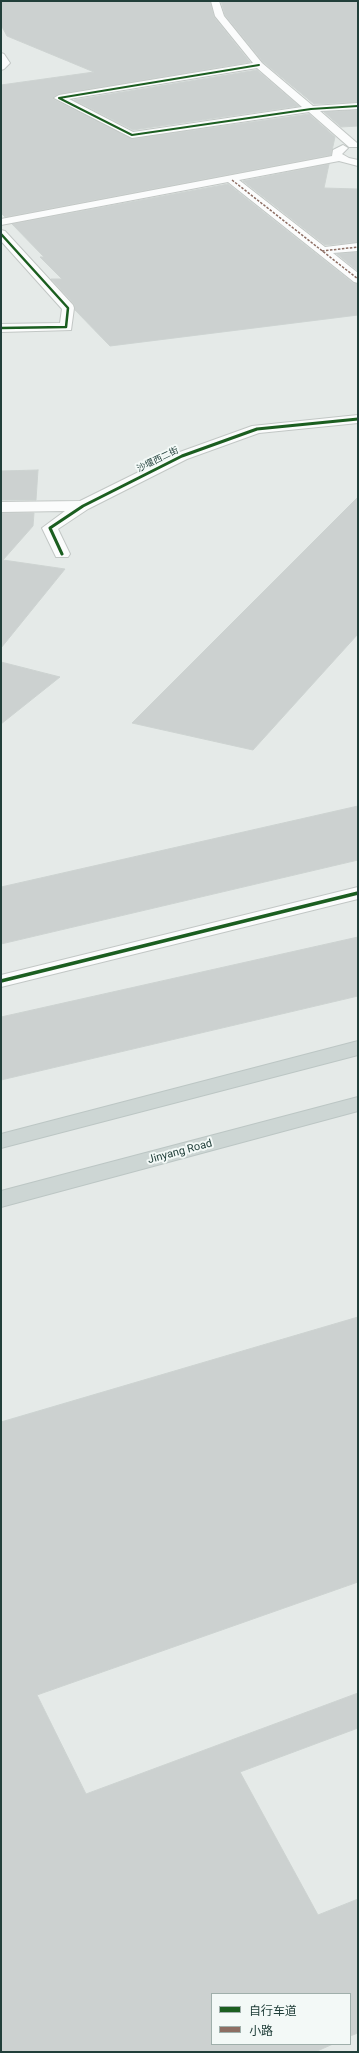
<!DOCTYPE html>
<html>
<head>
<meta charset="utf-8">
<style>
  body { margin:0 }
  #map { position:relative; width:359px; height:2053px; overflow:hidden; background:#e5eae8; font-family:Roboto,"Noto Sans SC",sans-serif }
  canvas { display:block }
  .frame { position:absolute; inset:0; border:2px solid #213f3a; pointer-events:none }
  .legend { position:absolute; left:211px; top:1993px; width:140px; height:52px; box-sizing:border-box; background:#f3f9f7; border:1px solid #9fafab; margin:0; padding:5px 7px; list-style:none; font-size:12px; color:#213f3a }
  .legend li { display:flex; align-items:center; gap:8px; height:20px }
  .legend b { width:20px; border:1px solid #9fafab }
</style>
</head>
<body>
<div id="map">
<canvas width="359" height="2053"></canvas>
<div class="frame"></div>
<ul class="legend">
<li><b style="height:5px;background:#1b5e20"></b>自行车道</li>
<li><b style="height:5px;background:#8d6e63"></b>小路</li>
</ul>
</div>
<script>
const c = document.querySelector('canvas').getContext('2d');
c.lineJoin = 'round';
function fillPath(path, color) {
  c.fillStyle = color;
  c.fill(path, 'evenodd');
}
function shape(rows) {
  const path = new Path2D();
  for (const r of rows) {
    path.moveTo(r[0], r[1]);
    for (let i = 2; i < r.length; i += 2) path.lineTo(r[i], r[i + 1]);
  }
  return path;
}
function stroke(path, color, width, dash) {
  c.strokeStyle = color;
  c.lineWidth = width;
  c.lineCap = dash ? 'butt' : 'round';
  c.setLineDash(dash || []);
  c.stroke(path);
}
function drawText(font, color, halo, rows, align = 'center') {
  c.font = font + ' Roboto,"Noto Sans SC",sans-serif';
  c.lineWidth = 4;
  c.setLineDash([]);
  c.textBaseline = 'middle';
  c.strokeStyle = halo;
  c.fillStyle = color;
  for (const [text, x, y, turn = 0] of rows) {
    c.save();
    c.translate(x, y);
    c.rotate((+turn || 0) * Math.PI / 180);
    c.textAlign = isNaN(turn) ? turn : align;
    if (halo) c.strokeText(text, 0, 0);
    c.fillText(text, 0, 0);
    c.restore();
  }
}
const building = shape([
  [1,1,210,1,214,17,250,62,59,94,53,99,132,139,309,114,335,137,331,155,5,217,1,213,1,85,94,72,7,36,1,25,1,1],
  [221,1,358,1,358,102,314,104,263,62,225,15,221,1],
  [257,70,299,106,133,130,74,100,257,70],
  [358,110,358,126,341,127,324,112,358,110],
  [329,164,324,188,358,189,358,242,325,245,243,181,329,164],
  [228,184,353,283,358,284,358,315,110,346,75,310,74,304,51,279,62,279,40,257,44,257,12,224,228,184],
  [358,252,358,271,337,254,358,252],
  [38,470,36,500,1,500,1,471,38,470],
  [358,497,358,634,253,750,132,723,358,497],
  [1,513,34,513,33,526,3,560,65,569,1,648,1,513],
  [1,662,60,677,1,724,1,662],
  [358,806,358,860,1,944,1,887,358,806],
  [358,937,358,996,1,1080,1,1017,358,937],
  [358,1317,358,1582,37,1695,86,1794,358,1693,358,1728,240,1772,318,1915,358,1899,358,2033,350,2036,350,1994,212,1994,212,2044,333,2044,315,2052,1,2052,1,1422,358,1317]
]);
fillPath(building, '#ccd1d0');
stroke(building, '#cdd3d1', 1);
const street = shape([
  [211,1,219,1,224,16,262,63,313,106,358,103,358,109,320,111,357,143,357,147,349,147,309,112,132,138,54,98,59,95,253,63,215,16,211,1],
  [257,68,302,107,133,132,69,99,257,68],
  [1,53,4,54,10,63,4,69,1,70,1,53],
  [343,145,348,148,342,154,349,158,358,160,358,166,339,161,239,180,325,247,358,243,358,251,333,253,358,273,358,283,354,282,228,182,1,225,1,219,332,156,333,150,343,145],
  [1,230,5,231,73,305,74,308,71,330,1,332,1,324,60,323,62,309,1,241,1,230],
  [358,415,358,423,259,433,187,459,88,509,58,529,70,554,68,557,56,557,42,528,65,511,1,512,1,502,80,501,177,453,252,426,358,415],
  [358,887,358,899,1,987,1,975,358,887]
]);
const primary = shape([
  [358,1041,358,1055,1,1148,1,1134,358,1041],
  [358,1097,358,1111,1,1207,1,1191,358,1097]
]);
stroke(street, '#c2c7c5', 2);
stroke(primary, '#bcc6c4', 2);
fillPath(street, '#fbfcfc');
fillPath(primary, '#cdd6d4');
stroke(shape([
  [232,180,358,279],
  [322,251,358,247]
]), '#8d6e63', 1.5, [2.5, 1.5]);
stroke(shape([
  [259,65,59,98,132,135,311,109,358,106]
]), '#1b5e20', 2);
stroke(shape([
  [1,234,68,308,66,327,1,328]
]), '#1b5e20', 2.5);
stroke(shape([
  [62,554,50,528,83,506,182,456,257,429,358,419]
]), '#1b5e20', 3);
stroke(shape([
  [1,981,358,893]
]), '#1b5e20', 3.5);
drawText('9px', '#213f3a', '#f3f9f7', [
  ["沙堰西二街",158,460,-26]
]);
drawText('11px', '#213f3a', '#f3f9f7', [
  ["Jinyang Road",180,1152,-15]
]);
</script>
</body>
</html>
